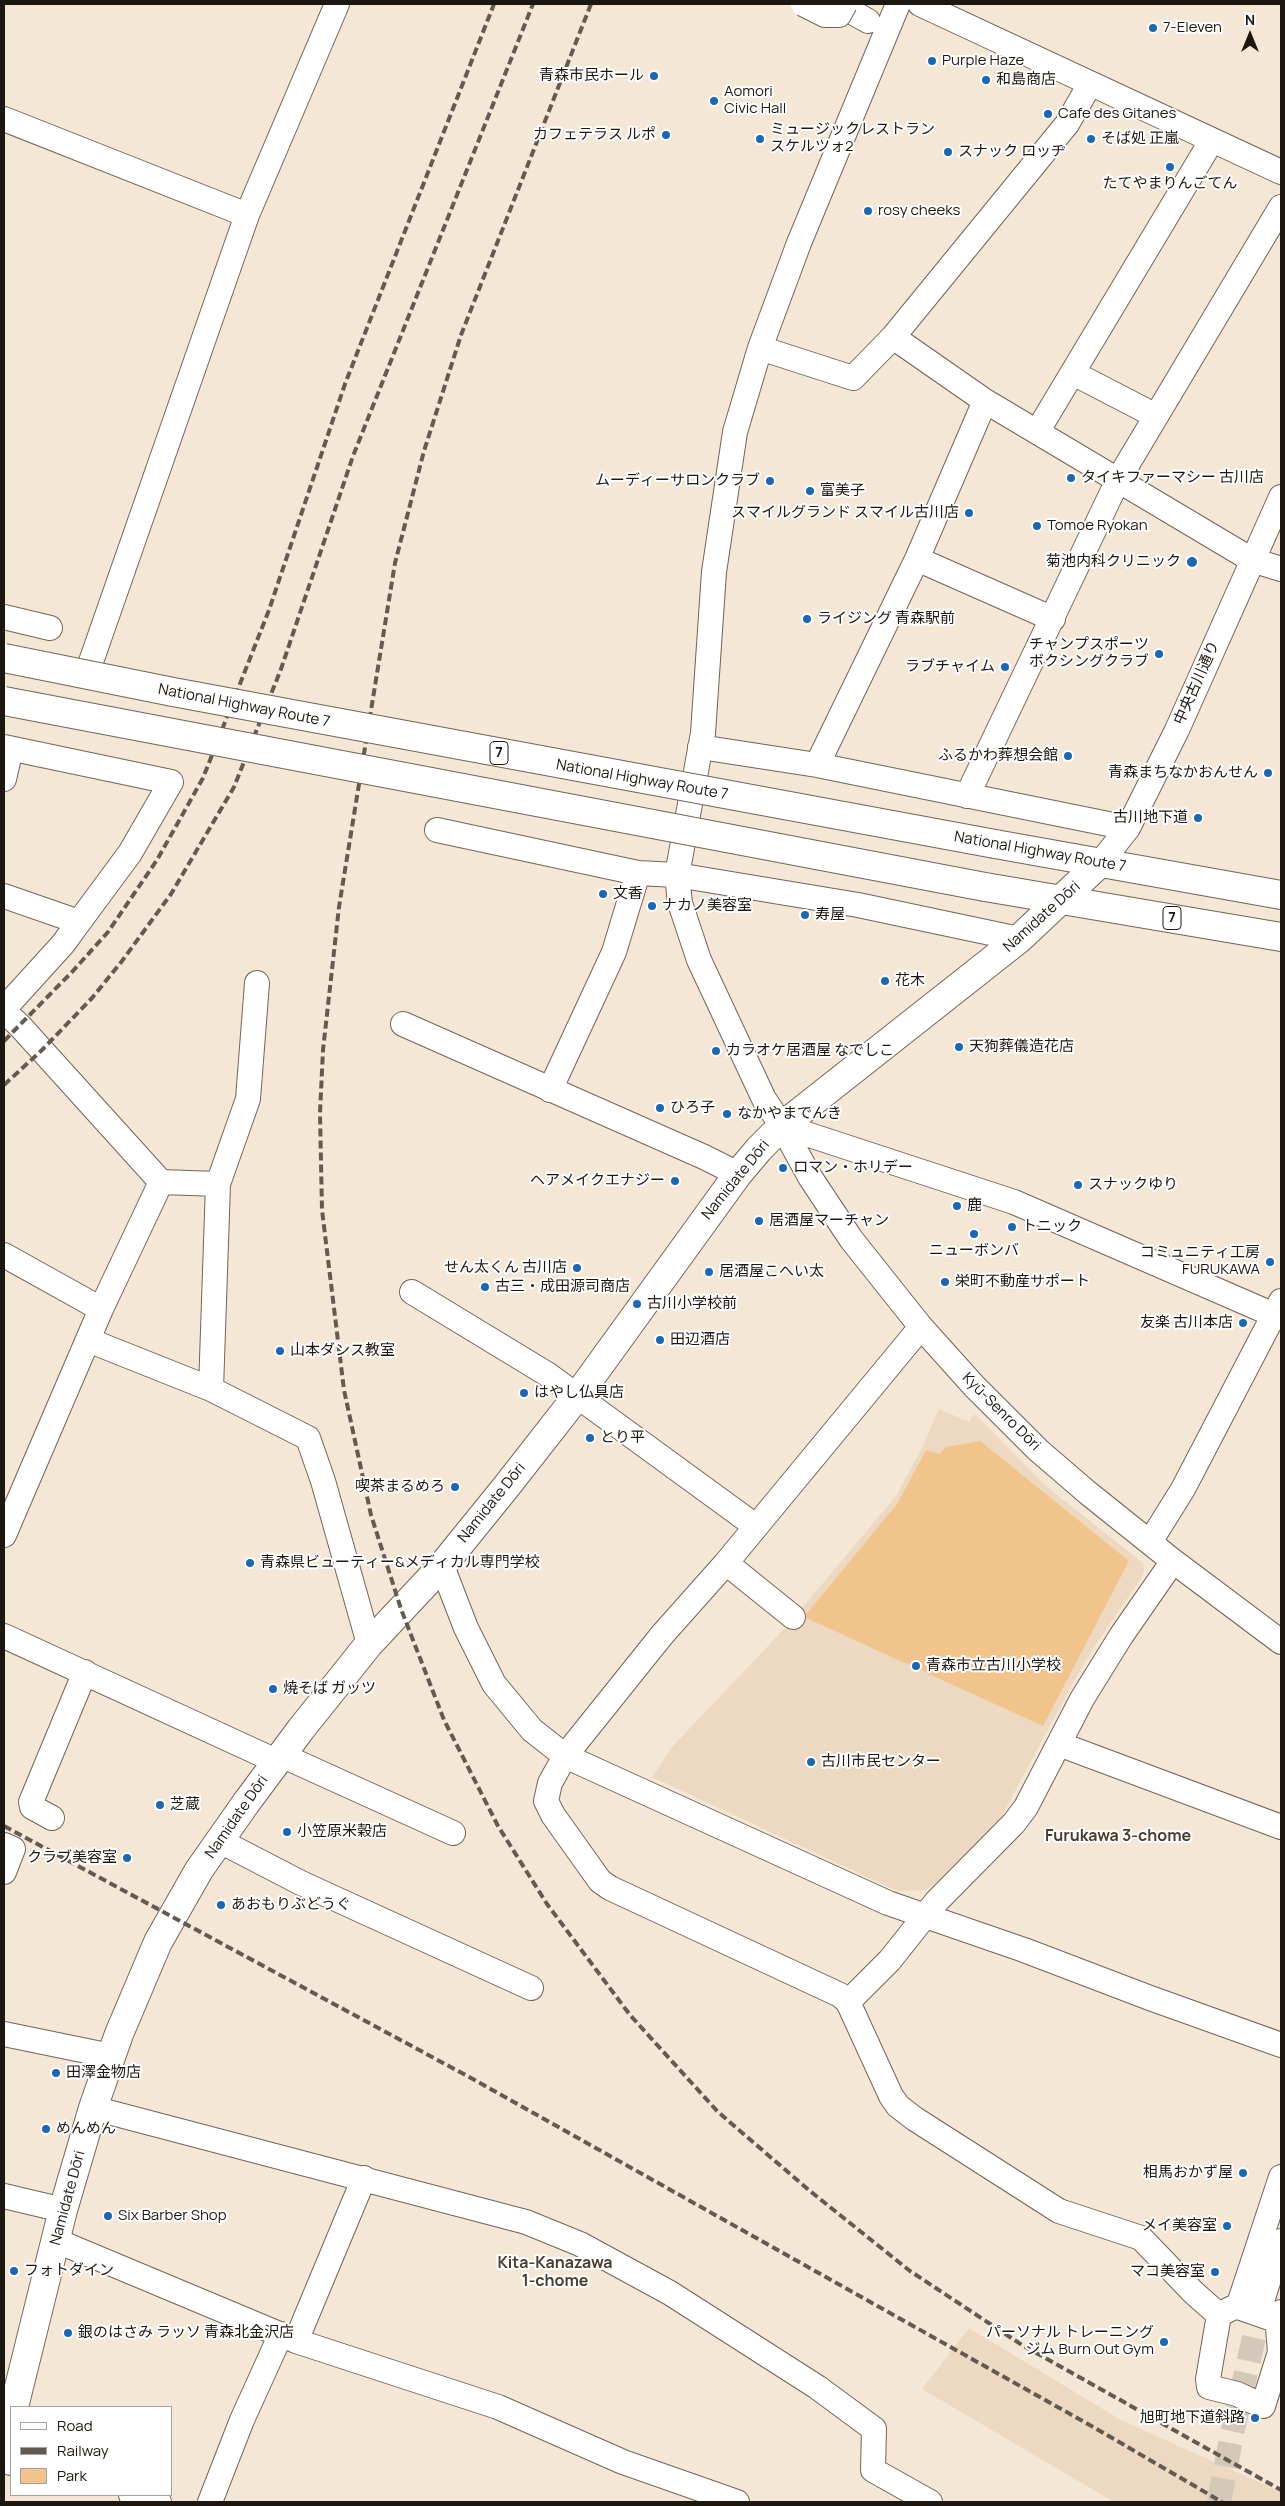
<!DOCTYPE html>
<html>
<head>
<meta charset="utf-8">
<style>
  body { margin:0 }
  #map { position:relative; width:1285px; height:2506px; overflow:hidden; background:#f5e7d5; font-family:Manrope,sans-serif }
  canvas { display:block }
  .frame { position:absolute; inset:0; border:5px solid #1c1711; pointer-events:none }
  .legend { position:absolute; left:10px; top:2406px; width:162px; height:90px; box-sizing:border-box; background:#fff; border:1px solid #a4a2a0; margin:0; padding:6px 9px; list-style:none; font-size:15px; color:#1c1711 }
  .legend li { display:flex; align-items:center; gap:10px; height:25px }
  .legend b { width:25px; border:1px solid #a4a2a0 }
  .north { position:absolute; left:1225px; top:10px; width:50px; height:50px; -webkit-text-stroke:4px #fff; paint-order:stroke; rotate:0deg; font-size:14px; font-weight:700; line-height:20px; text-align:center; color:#1c1711 }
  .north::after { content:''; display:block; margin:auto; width:18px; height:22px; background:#1c1711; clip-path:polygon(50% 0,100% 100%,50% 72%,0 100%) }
</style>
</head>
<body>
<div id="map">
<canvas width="1285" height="2506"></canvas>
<div class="frame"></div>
<ul class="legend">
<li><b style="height:6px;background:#fff"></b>Road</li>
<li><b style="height:6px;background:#635b51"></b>Railway</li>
<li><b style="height:14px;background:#f1c48c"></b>Park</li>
</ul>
<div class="north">N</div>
</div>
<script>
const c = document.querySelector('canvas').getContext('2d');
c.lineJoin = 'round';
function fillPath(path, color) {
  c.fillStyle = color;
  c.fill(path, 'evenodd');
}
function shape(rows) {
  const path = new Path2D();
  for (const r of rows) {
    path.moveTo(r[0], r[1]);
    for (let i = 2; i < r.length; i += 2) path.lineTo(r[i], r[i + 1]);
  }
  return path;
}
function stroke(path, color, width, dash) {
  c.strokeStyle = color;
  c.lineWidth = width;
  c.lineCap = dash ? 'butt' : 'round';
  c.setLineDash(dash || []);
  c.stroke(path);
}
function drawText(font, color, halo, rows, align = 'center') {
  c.font = font + ' Manrope,"Noto Sans JP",sans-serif';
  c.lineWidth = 4;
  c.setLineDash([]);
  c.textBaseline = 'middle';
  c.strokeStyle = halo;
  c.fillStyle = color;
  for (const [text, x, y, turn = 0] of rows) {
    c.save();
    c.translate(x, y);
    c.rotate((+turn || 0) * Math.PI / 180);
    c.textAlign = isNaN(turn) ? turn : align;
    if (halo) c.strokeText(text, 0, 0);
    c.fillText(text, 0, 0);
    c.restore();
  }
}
fillPath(shape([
  [939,1409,969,1422,975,1414,1046,1486,1143,1563,1144,1570,1142,1577,1093,1649,1073,1683,1000,1819,938,1881,926,1890,897,1891,652,1777,672,1747,786,1627,896,1496,923,1446],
  [969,2328,1121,2420,1281,2492,1281,2502,1114,2502,922,2389]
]), '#edd9c2');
fillPath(shape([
  [980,1441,1129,1561,1043,1726,804,1617,897,1504,926,1450,940,1454,946,1447]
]), '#f1c48c');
stroke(shape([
  [1219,2502,1232,2434,1263,2298]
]), '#d4c8b8', 24, [24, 12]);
const minor = shape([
  [838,4,868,21],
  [898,4,799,243,760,348,735,432,714,572,703,733,677,875,680,903,699,960,764,1099,782,1126,810,1177,851,1239,921,1327,974,1386,1038,1450,1088,1493,1173,1561,1281,1642],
  [920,4,1281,172],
  [4,119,247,215],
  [893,337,985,401,1252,560,1281,569],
  [760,348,853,378,893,337,1067,124,1090,84],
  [1073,373,1156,416],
  [1037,432,1212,140],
  [917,559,1053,619],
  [4,617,50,628],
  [86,676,247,215,337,4],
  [4,747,171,782,130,853,79,922,63,944,4,1009],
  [700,747,817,765,1128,828],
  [817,765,917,559,985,401],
  [4,779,11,749],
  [967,796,1118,480,1281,207],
  [437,830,638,873,677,875,858,905,1019,939],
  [1101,862,1128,828,1177,730,1281,497],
  [4,896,79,922],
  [4,1011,20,1026,161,1182,101,1309,4,1535],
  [403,1024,704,1157,738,1174],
  [550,1090,614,952,638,873],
  [782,1126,1014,1202,1281,1318],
  [161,1182,218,1184,211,1389],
  [218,1184,248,1099,257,983],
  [4,1255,101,1309],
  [412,1292,547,1374,754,1525],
  [921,1327,726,1563,662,1635,565,1756,550,1783,546,1801,553,1815,600,1881,610,1888,840,1995,848,2002,891,2096,898,2106,915,2119,1059,2211,1141,2238,1194,2293,1219,2315,1232,2308,1238,2307,1278,2321],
  [88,1340,211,1389,308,1438,323,1481,369,1644],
  [1150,1542,1183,1489,1281,1301],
  [726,1563,793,1617],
  [442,1566,466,1628,494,1684,532,1730,565,1756,888,1903,1024,1950,1150,1998,1281,2045],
  [4,1636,276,1761],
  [1059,1744,1281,1827],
  [281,1755,453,1833],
  [52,1818,32,1807,31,1802,85,1672],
  [220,1841,301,1883,531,1988],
  [4,1845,13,1849,4,1872],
  [848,2002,890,1960,936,1902,1014,1823,1026,1807,1082,1699,1121,1636,1173,1561],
  [4,2034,111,2056],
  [93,2108,526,2222,580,2244,670,2293,817,2387,874,2429,873,2470,930,2502],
  [4,2196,63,2210],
  [57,2241,296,2341,498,2407,623,2462,737,2502],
  [1263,2298,1281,2241],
  [1238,2307,1281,2177],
  [1219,2315,1208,2379,1209,2387,1237,2394,1263,2406,1280,2352,1278,2328,1281,2312],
  [296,2341,364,2178],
  [4,2461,11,2463],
  [131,2495,159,2502],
  [210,2502,242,2420,281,2334]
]);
const major = shape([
  [14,2407,63,2210,93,2108,119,2034,158,1942,199,1870,246,1803,301,1729,369,1644,442,1566,506,1487,578,1395,738,1174,759,1149,782,1126,1019,939,1101,862],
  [4,2448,11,2419]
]);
const highway = shape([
  [995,844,1281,895],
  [985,887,1281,937]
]);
stroke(minor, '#726556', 26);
stroke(major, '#726556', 30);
stroke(highway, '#726556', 30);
stroke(minor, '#fff', 24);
stroke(major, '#fff', 28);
stroke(highway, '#fff', 28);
stroke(shape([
  [591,4,461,335,424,451,395,563,339,907,323,1050,320,1113,322,1210,344,1390,371,1515,401,1609,444,1720,498,1826,547,1904,630,2015,718,2112,810,2191,910,2271,1022,2345,1281,2490],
  [4,1041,72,972,108,932,157,860,203,778,269,610,345,384,494,4],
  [4,1085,42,1050,92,998,122,961,171,894,234,787,281,669,353,456,533,4],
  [4,1826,471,2078,1095,2428,1222,2502]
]), '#635b51', 4, [8, 4]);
const minorBridge = shape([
  [803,4,825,15,839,15,845,4]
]);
const highwayBridge = shape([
  [4,658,173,692,995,844],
  [4,701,985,887]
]);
stroke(minorBridge, '#726556', 26, []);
stroke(highwayBridge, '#726556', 30, []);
stroke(minorBridge, '#fff', 24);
stroke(highwayBridge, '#fff', 28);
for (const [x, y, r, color] of [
  [1153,28,5,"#1868b7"],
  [932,61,5,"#1868b7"],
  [654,76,5,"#1868b7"],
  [986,80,5,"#1868b7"],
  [714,101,5,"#1868b7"],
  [1048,114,5,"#1868b7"],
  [666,135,5,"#1868b7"],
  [760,139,5,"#1868b7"],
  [1091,139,5,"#1868b7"],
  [948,152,5,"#1868b7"],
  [1170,167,5,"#1868b7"],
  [868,211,5,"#1868b7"],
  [1071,478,5,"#1868b7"],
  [770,481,5,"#1868b7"],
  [810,491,5,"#1868b7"],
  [969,513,5,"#1868b7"],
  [1037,526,5,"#1868b7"],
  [1192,562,6,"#1868b7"],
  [807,619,5,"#1868b7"],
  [1159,654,5,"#1868b7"],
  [1005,667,5,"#1868b7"],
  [1068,756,5,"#1868b7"],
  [1268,773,5,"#1868b7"],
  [1198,818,5,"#1868b7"],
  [603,894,5,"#1868b7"],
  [652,906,5,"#1868b7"],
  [805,915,5,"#1868b7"],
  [885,981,5,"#1868b7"],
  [959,1047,5,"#1868b7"],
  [716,1051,5,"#1868b7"],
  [660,1108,5,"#1868b7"],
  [727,1114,5,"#1868b7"],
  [783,1168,5,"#1868b7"],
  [675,1181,5,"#1868b7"],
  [1078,1185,5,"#1868b7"],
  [957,1206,5,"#1868b7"],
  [759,1221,5,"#1868b7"],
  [1012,1227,5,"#1868b7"],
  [974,1234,5,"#1868b7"],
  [1270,1262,5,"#1868b7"],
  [577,1268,5,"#1868b7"],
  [709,1272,5,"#1868b7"],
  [945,1282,5,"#1868b7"],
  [485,1287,5,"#1868b7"],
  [637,1304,5,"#1868b7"],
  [1243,1323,5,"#1868b7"],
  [660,1340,5,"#1868b7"],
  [280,1351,5,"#1868b7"],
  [524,1393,5,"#1868b7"],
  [590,1438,5,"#1868b7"],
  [455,1487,5,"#1868b7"],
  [250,1563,5,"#1868b7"],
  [916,1666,5,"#1868b7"],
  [273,1689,5,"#1868b7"],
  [811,1762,5,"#1868b7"],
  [160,1805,5,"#1868b7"],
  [287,1832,5,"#1868b7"],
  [127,1858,5,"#1868b7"],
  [221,1905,5,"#1868b7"],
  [56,2073,5,"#1868b7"],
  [46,2129,5,"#1868b7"],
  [1243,2173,5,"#1868b7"],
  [108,2216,5,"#1868b7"],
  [1227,2226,5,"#1868b7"],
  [14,2271,5,"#1868b7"],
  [1215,2272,5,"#1868b7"],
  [68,2333,5,"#1868b7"],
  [1164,2342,5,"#1868b7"],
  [1255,2418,5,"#1868b7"]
]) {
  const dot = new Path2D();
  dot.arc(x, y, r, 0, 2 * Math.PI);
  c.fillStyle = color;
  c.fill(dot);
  stroke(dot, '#fff', 2);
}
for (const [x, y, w] of [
  [499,753,18],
  [1172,918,18]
]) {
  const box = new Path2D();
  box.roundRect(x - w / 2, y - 11.5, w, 23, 4);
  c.fillStyle = '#fff';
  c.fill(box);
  stroke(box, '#1c1711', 1);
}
drawText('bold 14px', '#1c1711', null, [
  ["7",499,753],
  ["7",1172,918]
]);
drawText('15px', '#1c1711', '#fff', [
  ["7-Eleven",1163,28],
  ["Purple Haze",942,61],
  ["青森市民ホール",644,76,"right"],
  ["和島商店",996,80],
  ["Aomori",724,92],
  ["Civic Hall",724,109],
  ["Cafe des Gitanes",1058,114],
  ["ミュージックレストラン",770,130],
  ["スケルツォ2",770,147],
  ["カフェテラス ルポ",656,135,"right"],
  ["そば処 正嵐",1101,139],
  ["スナック ロッヂ",958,152],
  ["たてやまりんごてん",1170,184,"center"],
  ["rosy cheeks",878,211],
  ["タイキファーマシー 古川店",1081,478],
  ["ムーディーサロンクラブ",760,481,"right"],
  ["富美子",820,491],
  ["スマイルグランド スマイル古川店",959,513,"right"],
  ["Tomoe Ryokan",1047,526],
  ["菊池内科クリニック",1181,562,"right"],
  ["ライジング 青森駅前",817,619],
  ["チャンプスポーツ",1149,645,"right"],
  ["ボクシングクラブ",1149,662,"right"],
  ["ラブチャイム",995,667,"right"],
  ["ふるかわ葬想会館",1058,756,"right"],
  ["青森まちなかおんせん",1258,773,"right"],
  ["古川地下道",1188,818,"right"],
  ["文香",613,894],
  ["ナカノ美容室",662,906],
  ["寿屋",815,915],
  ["花木",895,981],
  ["天狗葬儀造花店",969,1047],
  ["カラオケ居酒屋 なでしこ",726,1051],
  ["ひろ子",670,1108],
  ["なかやまでんき",737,1114],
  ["ロマン・ホリデー",793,1168],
  ["ヘアメイクエナジー",665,1181,"right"],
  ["スナックゆり",1088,1185],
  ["鹿",967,1206],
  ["居酒屋マーチャン",769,1221],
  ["トニック",1022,1227],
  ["ニューボンバ",974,1251,"center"],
  ["コミュニティ工房",1260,1253,"right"],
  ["FURUKAWA",1260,1270,"right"],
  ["せん太くん 古川店",567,1268,"right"],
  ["居酒屋こへい太",719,1272],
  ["栄町不動産サポート",955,1282],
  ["古三・成田源司商店",495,1287],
  ["古川小学校前",647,1304],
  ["友楽 古川本店",1233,1323,"right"],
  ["田辺酒店",670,1340],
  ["山本ダンス教室",290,1351],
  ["はやし仏具店",534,1393],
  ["とり平",600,1438],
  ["喫茶まるめろ",445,1487,"right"],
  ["青森県ビューティー&メディカル専門学校",260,1563],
  ["青森市立古川小学校",926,1666],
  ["焼そば ガッツ",283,1689],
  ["古川市民センター",821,1762],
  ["芝蔵",170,1805],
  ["小笠原米穀店",297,1832],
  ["クラブ美容室",117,1858,"right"],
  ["あおもりぶどうぐ",231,1905],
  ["田澤金物店",66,2073],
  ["めんめん",56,2129],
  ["相馬おかず屋",1233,2173,"right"],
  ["Six Barber Shop",118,2216],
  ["メイ美容室",1217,2226,"right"],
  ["フォトダイン",24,2271],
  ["マコ美容室",1205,2272,"right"],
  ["銀のはさみ ラッソ 青森北金沢店",78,2333],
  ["パーソナル トレーニング",1154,2333,"right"],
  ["ジム Burn Out Gym",1154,2350,"right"],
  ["旭町地下道斜路",1245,2418,"right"]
], 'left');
drawText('15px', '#1c1711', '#fff', [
  ["中央古川通り",1197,683,-66],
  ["National Highway Route 7",244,706,11],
  ["National Highway Route 7",642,780,10],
  ["National Highway Route 7",1040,852,10],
  ["Namidate Dōri",1042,917,-42],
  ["Namidate Dōri",736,1180,-51],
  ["Kyū-Senro Dōri",1001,1412,45],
  ["Namidate Dōri",492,1503,-51],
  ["Namidate Dōri",237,1817,-55],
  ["Namidate Dōri",68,2198,-75]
]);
drawText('bold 16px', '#483d2e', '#fff', [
  ["Furukawa 3-chome",1118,1837],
  ["Kita-Kanazawa",555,2264],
  ["1-chome",555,2282]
]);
</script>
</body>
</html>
